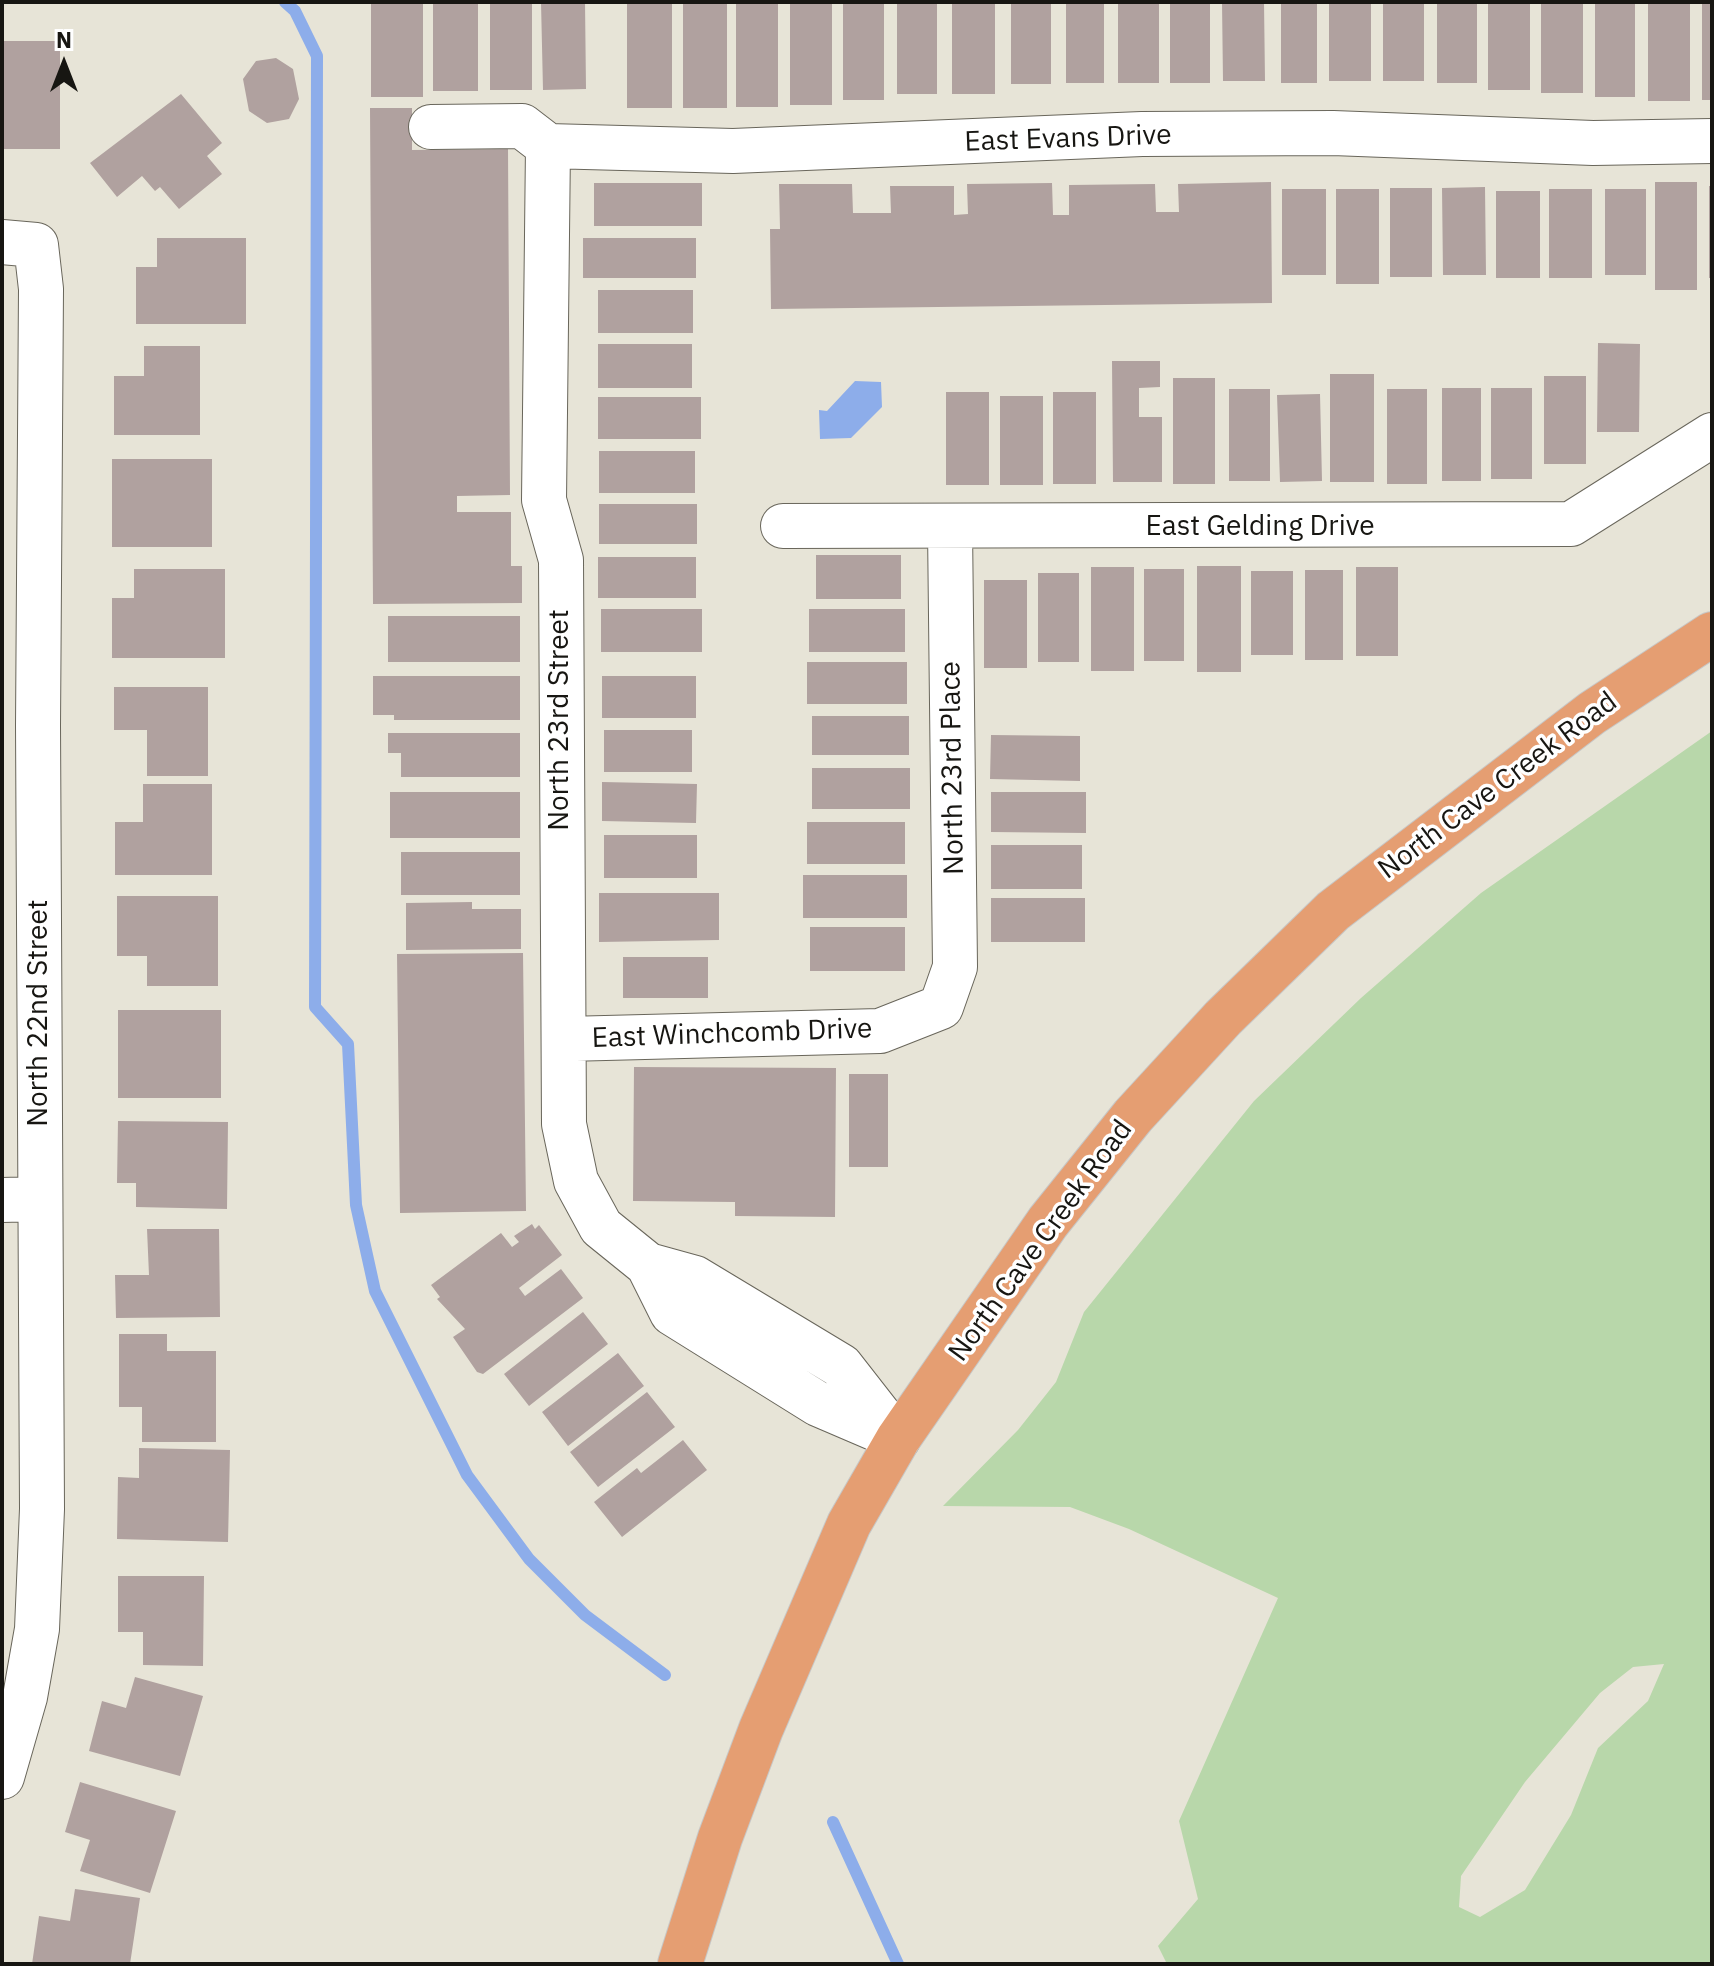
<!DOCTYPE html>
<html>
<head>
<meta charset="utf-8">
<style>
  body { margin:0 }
  #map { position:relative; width:1714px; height:1966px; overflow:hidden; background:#e7e4d7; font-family:"IBM Plex Sans",sans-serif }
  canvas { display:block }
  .frame { position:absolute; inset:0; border:4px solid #171612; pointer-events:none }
  .north { position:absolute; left:24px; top:24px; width:80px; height:80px; -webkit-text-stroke:6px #fff; paint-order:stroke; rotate:0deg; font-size:22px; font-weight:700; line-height:32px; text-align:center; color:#171612 }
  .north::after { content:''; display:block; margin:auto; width:28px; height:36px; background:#171612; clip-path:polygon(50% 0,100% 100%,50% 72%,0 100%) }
</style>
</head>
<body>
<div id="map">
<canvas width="1714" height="1966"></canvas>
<div class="frame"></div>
<div class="north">N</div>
</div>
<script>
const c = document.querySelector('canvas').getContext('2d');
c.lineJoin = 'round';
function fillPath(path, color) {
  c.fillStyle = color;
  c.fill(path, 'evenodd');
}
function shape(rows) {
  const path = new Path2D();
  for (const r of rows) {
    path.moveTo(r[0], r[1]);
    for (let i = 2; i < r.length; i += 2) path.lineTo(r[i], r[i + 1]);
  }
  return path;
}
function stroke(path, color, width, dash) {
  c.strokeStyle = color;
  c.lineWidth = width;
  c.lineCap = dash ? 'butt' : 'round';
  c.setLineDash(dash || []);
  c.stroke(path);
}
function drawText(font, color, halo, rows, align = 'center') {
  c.font = font + ' "IBM Plex Sans",sans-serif';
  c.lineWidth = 7;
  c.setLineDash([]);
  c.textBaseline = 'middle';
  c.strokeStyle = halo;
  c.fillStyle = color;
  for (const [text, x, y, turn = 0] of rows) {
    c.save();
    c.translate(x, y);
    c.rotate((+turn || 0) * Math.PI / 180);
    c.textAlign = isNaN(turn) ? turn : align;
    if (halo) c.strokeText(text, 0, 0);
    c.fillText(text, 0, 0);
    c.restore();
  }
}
fillPath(shape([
  [1712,731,1712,1964,1167,1964,1158,1946,1198,1899,1179,1821,1278,1598,1129,1529,1070,1507,943,1506,1018,1430,1056,1382,1084,1312,1254,1101,1361,998,1481,893],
  [1664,1664,1648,1701,1598,1748,1571,1815,1525,1890,1480,1917,1459,1907,1461,1876,1525,1782,1600,1693,1633,1667]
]), '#b8d7aa');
fillPath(shape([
  [855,381,881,382,882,407,851,438,820,439,819,410,827,411]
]), '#8dadea');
stroke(shape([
  [285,2,295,11,317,56,315,1007,348,1044,356,1205,375,1291,467,1475,529,1559,585,1615,665,1675],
  [833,1822,898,1964]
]), '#8dadea', 12);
fillPath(shape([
  [371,2,423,2,423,97,371,97],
  [433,2,478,2,478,91,433,91],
  [490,2,532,2,532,90,490,90],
  [541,2,585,2,586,89,543,90],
  [627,2,672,2,672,108,627,108],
  [683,2,727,2,727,108,683,108],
  [736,2,778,2,778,107,736,107],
  [790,2,832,2,832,105,790,105],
  [843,2,884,2,884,100,843,100],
  [897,2,937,2,937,94,897,94],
  [952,2,995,2,995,94,952,94],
  [1011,2,1051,2,1051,84,1011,84],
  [1066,2,1104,2,1104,83,1066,83],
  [1118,2,1159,2,1159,83,1118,83],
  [1170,2,1210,2,1210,83,1170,83],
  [1222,2,1264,2,1265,81,1223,81],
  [1281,2,1317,2,1317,83,1281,83],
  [1329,2,1371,2,1371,81,1329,81],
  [1383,2,1424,2,1424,81,1383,81],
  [1437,2,1477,2,1477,83,1437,83],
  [1488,2,1530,2,1530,90,1488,90],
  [1541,2,1583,2,1583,93,1541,93],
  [1595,2,1635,2,1635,97,1595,97],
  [1648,2,1690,2,1690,101,1648,101],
  [1702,2,1712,2,1712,100,1702,100],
  [2,41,60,41,60,149,2,149],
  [276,58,293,69,299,99,289,119,267,123,249,111,243,79,256,61],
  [181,94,222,143,207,156,222,174,179,209,160,187,155,191,142,176,117,197,90,163],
  [370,108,412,108,412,150,508,149,510,495,457,496,457,512,511,512,511,566,522,566,522,603,373,604],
  [1271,182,1272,303,771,309,770,229,780,229,779,184,852,184,853,213,891,213,890,186,954,186,954,215,968,214,967,184,1052,183,1053,215,1069,215,1069,185,1155,184,1156,212,1179,212,1178,184],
  [1655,182,1697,182,1697,290,1655,290],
  [594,183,702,183,702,226,594,226],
  [1709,186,1712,186,1712,278,1709,278],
  [1485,187,1486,275,1443,275,1442,188],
  [1390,188,1432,188,1432,277,1390,277],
  [1282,189,1326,189,1326,275,1282,275],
  [1336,189,1379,189,1379,284,1336,284],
  [1549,189,1592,189,1592,278,1549,278],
  [1605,189,1646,189,1646,275,1605,275],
  [1496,191,1540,191,1540,278,1496,278],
  [157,238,246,238,246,324,136,324,136,267,157,267],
  [583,238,696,238,696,278,583,278],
  [598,290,693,290,693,333,598,333],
  [1598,343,1640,344,1639,432,1597,432],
  [598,344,692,344,692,388,598,388],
  [144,346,200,346,200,435,114,435,114,376,144,376],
  [1112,361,1160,361,1160,387,1139,388,1139,417,1162,417,1162,482,1113,482],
  [1330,374,1374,374,1374,482,1330,482],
  [1544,376,1586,376,1586,464,1544,464],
  [1173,378,1215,378,1215,484,1173,484],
  [1442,388,1481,388,1481,481,1442,481],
  [1491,388,1532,388,1532,479,1491,479],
  [1229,389,1270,389,1270,481,1229,481],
  [1387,389,1427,389,1427,484,1387,484],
  [946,392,989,392,989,485,946,485],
  [1053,392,1096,392,1096,484,1053,484],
  [1320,394,1322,481,1280,482,1277,395],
  [1000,396,1043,396,1043,485,1000,485],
  [598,397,701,397,701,439,598,439],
  [599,451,695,451,695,493,599,493],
  [112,459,212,459,212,547,112,547],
  [599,504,697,504,697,544,599,544],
  [816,555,901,555,901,599,816,599],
  [598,557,696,557,696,598,598,598],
  [1197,566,1241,566,1241,672,1197,672],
  [1091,567,1134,567,1134,671,1091,671],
  [1356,567,1398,567,1398,656,1356,656],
  [134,569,225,569,225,658,112,658,112,598,134,598],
  [1144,569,1184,569,1184,661,1144,661],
  [1305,570,1343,570,1343,660,1305,660],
  [1251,571,1293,571,1293,655,1251,655],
  [1038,573,1079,573,1079,662,1038,662],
  [984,580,1027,580,1027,668,984,668],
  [601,609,702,609,702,652,601,652],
  [809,609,905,609,905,652,809,652],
  [388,616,520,616,520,662,388,662],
  [807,662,907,662,907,704,807,704],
  [373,676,520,676,520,720,394,720,394,715,373,715],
  [602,676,696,676,696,718,602,718],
  [114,687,208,687,208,776,147,776,147,730,114,730],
  [812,716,909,716,909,755,812,755],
  [604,730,692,730,692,772,604,772],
  [388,733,520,733,520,777,401,777,401,753,388,753],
  [991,735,1080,736,1080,781,990,779],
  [812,768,910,768,910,809,812,809],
  [602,782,697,784,696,823,602,821],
  [143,784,212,784,212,875,115,875,115,822,143,822],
  [390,792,520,792,520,838,390,838],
  [991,792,1086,792,1086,833,991,832],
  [807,822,905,822,905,864,807,864],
  [604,835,697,835,697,878,604,878],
  [991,845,1082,845,1082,889,991,889],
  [401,852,520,852,520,895,401,895],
  [803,875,907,875,907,918,803,918],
  [599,893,719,893,719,940,599,942],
  [117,896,218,896,218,986,147,986,147,956,117,956],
  [991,898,1085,898,1085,942,991,942],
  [472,902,472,909,521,909,521,949,406,950,406,903],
  [810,927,905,927,905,971,810,971],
  [523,953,526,1211,400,1213,397,954],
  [623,957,708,957,708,998,623,998],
  [118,1010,221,1010,221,1098,118,1098],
  [634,1067,836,1068,835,1217,735,1216,735,1202,633,1201],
  [849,1074,888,1074,888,1167,849,1167],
  [118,1121,228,1122,227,1209,136,1207,136,1183,117,1183],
  [532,1224,535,1229,539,1225,562,1255,519,1288,525,1296,561,1269,583,1298,483,1374,477,1372,453,1337,465,1329,437,1299,440,1297,431,1285,501,1233,512,1247,519,1242,514,1236],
  [147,1229,219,1229,220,1317,116,1318,115,1275,149,1275],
  [583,1312,608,1344,529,1406,504,1374],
  [119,1334,167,1334,167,1351,216,1351,216,1442,142,1442,142,1407,119,1407],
  [618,1353,644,1386,568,1446,542,1412],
  [647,1392,675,1427,598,1487,570,1452],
  [683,1440,707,1470,622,1537,594,1502,637,1468,641,1473],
  [139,1448,230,1450,228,1542,117,1539,118,1477,139,1478],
  [118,1576,204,1576,203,1666,143,1665,143,1632,118,1632],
  [135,1677,203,1696,180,1776,89,1751,102,1701,126,1708],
  [80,1782,176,1811,150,1893,80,1871,90,1840,65,1832],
  [75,1889,140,1898,130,1964,32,1964,39,1916,70,1921]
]), '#b0a19f');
const street = shape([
  [431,127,522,126,548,146,733,151,1142,134,1333,133,1593,143,1712,141],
  [548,146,544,500,561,560,564,1124,576,1181,601,1227,648,1265,695,1278,841,1366,898,1439],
  [2,242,36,245,41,289,38,725,42,1509,37,1629,25,1697,2,1777],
  [783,526,1571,524,1712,435],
  [566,1039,880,1031,941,1007,955,967,950,528],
  [2,1200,40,1199],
  [648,1265,672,1313,818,1404,895,1437]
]);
const primary = shape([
  [680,1964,720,1838,761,1729,849,1524,898,1439,1048,1222,1133,1116,1223,1018,1333,911,1592,713,1712,634]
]);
stroke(street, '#69665b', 46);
stroke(primary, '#c7c7c6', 46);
stroke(street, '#fff', 44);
stroke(primary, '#e59e72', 44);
drawText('28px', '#171612', '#fff', [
  ["East Evans Drive",1068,139,-2],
  ["East Gelding Drive",1260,527],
  ["North 23rd Street",560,720,-90],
  ["North 23rd Place",953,768,-91],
  ["North Cave Creek Road",1498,786,-37],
  ["North 22nd Street",39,1013,-90],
  ["East Winchcomb Drive",732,1034,-2],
  ["North Cave Creek Road",1041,1241,-54]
]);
</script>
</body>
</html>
